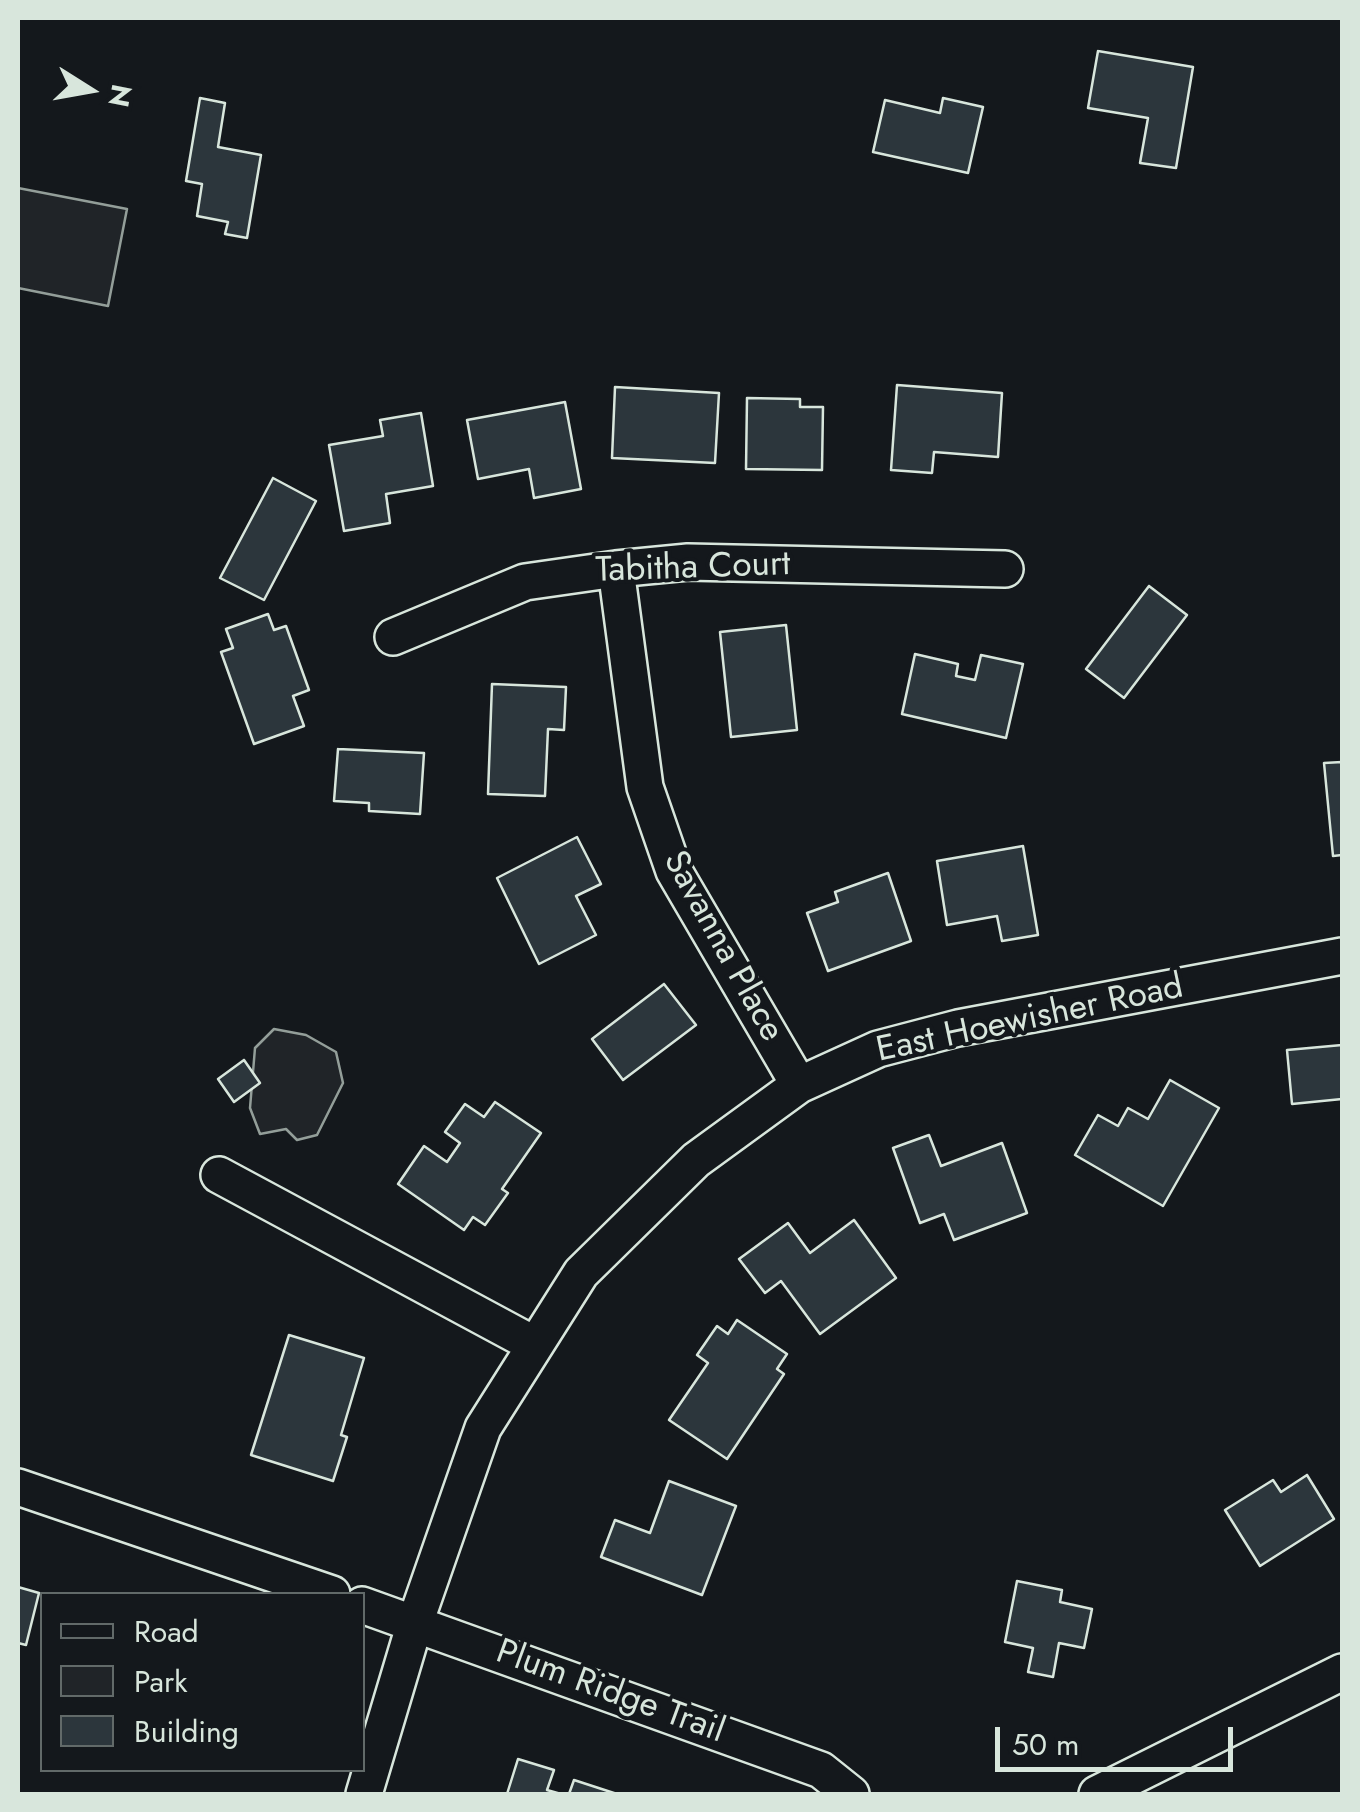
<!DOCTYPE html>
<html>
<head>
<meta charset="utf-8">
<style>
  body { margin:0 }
  #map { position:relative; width:1360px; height:1812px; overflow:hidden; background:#14181c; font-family:Jost,sans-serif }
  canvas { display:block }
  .frame { position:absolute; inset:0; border:20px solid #d8e6dc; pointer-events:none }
  .legend { position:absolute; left:40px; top:1592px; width:325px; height:180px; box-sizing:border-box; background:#14181c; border:2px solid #626a69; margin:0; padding:12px 18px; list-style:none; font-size:30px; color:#d8e6dc }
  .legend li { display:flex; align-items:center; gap:20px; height:50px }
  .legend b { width:50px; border:2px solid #626a69 }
  .north { position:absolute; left:40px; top:40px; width:100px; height:100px; -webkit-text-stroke:8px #14181c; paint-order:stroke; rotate:101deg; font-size:28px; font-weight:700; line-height:40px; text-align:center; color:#d8e6dc }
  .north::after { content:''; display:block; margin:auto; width:35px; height:45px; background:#d8e6dc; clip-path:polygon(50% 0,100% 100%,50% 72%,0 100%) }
  .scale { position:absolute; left:995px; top:1727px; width:238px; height:45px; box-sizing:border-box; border:5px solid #d8e6dc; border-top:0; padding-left:12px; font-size:30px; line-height:35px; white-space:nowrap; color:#d8e6dc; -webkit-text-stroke:8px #14181c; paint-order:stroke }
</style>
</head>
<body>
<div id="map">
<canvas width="1360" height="1812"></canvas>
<div class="frame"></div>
<ul class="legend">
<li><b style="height:12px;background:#14181c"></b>Road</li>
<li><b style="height:28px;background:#202428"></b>Park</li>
<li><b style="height:28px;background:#2c363c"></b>Building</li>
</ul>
<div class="north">N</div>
<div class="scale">50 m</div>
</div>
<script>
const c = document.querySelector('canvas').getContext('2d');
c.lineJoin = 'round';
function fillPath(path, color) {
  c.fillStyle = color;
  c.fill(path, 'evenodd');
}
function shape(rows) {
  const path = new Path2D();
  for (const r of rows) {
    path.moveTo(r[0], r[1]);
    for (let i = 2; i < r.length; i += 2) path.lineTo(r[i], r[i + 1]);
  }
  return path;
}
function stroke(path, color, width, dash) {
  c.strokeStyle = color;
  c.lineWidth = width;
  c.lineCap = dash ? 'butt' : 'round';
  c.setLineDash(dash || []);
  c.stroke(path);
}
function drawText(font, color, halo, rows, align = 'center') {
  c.font = font + ' Jost,sans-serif';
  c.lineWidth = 8;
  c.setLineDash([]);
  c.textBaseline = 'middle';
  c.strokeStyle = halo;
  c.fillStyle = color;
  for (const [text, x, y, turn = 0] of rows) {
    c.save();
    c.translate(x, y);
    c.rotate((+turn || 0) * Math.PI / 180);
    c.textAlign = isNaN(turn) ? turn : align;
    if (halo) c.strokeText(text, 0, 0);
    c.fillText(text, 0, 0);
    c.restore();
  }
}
const green = shape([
  [18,188,127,209,108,306,18,288,18,188],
  [274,1029,306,1035,336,1052,343,1083,317,1135,297,1140,286,1129,260,1134,250,1108,255,1048,274,1029]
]);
fillPath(green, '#202428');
stroke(green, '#939e99', 2.5);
const building = shape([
  [1098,51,1193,67,1176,168,1140,163,1148,118,1088,108,1098,51],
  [200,98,225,103,218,147,261,155,247,238,225,234,228,222,197,216,202,184,186,181,200,98],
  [943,98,983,107,968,173,873,152,885,100,940,113,943,98],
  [897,385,1002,393,998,457,934,452,932,473,891,470,897,385],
  [615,387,719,393,715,463,612,458,615,387],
  [747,398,800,399,800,407,823,407,822,470,746,469,747,398],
  [565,402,581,489,534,498,529,469,478,479,467,420,565,402],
  [421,413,433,486,386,494,390,523,344,531,329,445,383,436,380,420,421,413],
  [273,478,316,501,264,600,220,578,273,478],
  [1149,586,1187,615,1124,698,1086,669,1149,586],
  [268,614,274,630,286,626,309,690,293,696,304,726,254,744,221,652,233,648,226,629,268,614],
  [786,625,797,730,731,737,720,632,786,625],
  [915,654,958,664,956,676,975,680,981,655,1023,664,1006,738,902,714,915,654],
  [492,684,566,687,564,730,548,729,545,796,488,794,492,684],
  [338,749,424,753,420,814,369,811,369,803,334,801,338,749],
  [1342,762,1342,855,1333,856,1324,763,1342,762],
  [577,837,601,884,576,896,596,935,539,964,497,878,577,837],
  [1023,846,1038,935,1002,941,997,916,947,925,937,861,1023,846],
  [888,873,911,941,828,971,807,913,838,902,835,892,888,873],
  [664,984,696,1025,623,1080,592,1039,664,984],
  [1342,1045,1342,1099,1292,1104,1287,1050,1342,1045],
  [244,1060,260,1083,234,1102,218,1079,244,1060],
  [1170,1080,1219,1108,1163,1206,1075,1155,1098,1115,1118,1126,1128,1108,1148,1119,1170,1080],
  [495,1102,541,1133,502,1189,508,1193,485,1225,473,1217,464,1230,398,1184,424,1146,447,1162,460,1143,445,1132,465,1104,484,1117,495,1102],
  [929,1135,941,1166,1002,1143,1027,1213,954,1240,944,1214,920,1223,893,1148,929,1135],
  [854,1220,896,1278,820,1334,781,1281,765,1293,739,1259,788,1223,810,1253,854,1220],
  [737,1320,787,1354,777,1369,784,1374,727,1459,669,1420,708,1363,697,1355,717,1326,728,1334,737,1320],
  [289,1335,364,1358,341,1435,347,1437,333,1481,251,1455,289,1335],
  [1307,1475,1334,1519,1260,1566,1225,1510,1273,1480,1281,1492,1307,1475],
  [669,1481,736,1506,702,1595,601,1557,615,1520,650,1533,669,1481],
  [1017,1581,1062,1590,1060,1602,1092,1609,1084,1648,1059,1643,1053,1677,1028,1672,1033,1648,1005,1642,1017,1581],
  [18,1587,39,1593,26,1645,18,1643,18,1587],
  [518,1759,554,1770,547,1790,561,1794,507,1794,518,1759],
  [574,1780,617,1794,569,1794,574,1780]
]);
fillPath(building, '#2c363c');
stroke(building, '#d8e6dc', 2.5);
const minor = shape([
  [616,569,645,787,674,871,799,1085],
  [393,637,525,582,616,569,688,562,1005,569],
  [219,1175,535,1345],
  [18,1487,332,1594],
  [362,1605,821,1770,851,1794],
  [364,1794,415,1623,483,1428,581,1273,696,1160,799,1085,878,1049,958,1028,1342,956],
  [1097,1794,1342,1672]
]);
stroke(minor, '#d8e6dc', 40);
stroke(minor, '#14181c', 35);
drawText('35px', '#d8e6dc', '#14181c', [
  ["Tabitha Court",693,569,-2],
  ["Savanna Place",722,947,61],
  ["East Hoewisher Road",1030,1020,-12],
  ["Plum Ridge Trail",610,1693,20]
]);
</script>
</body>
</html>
